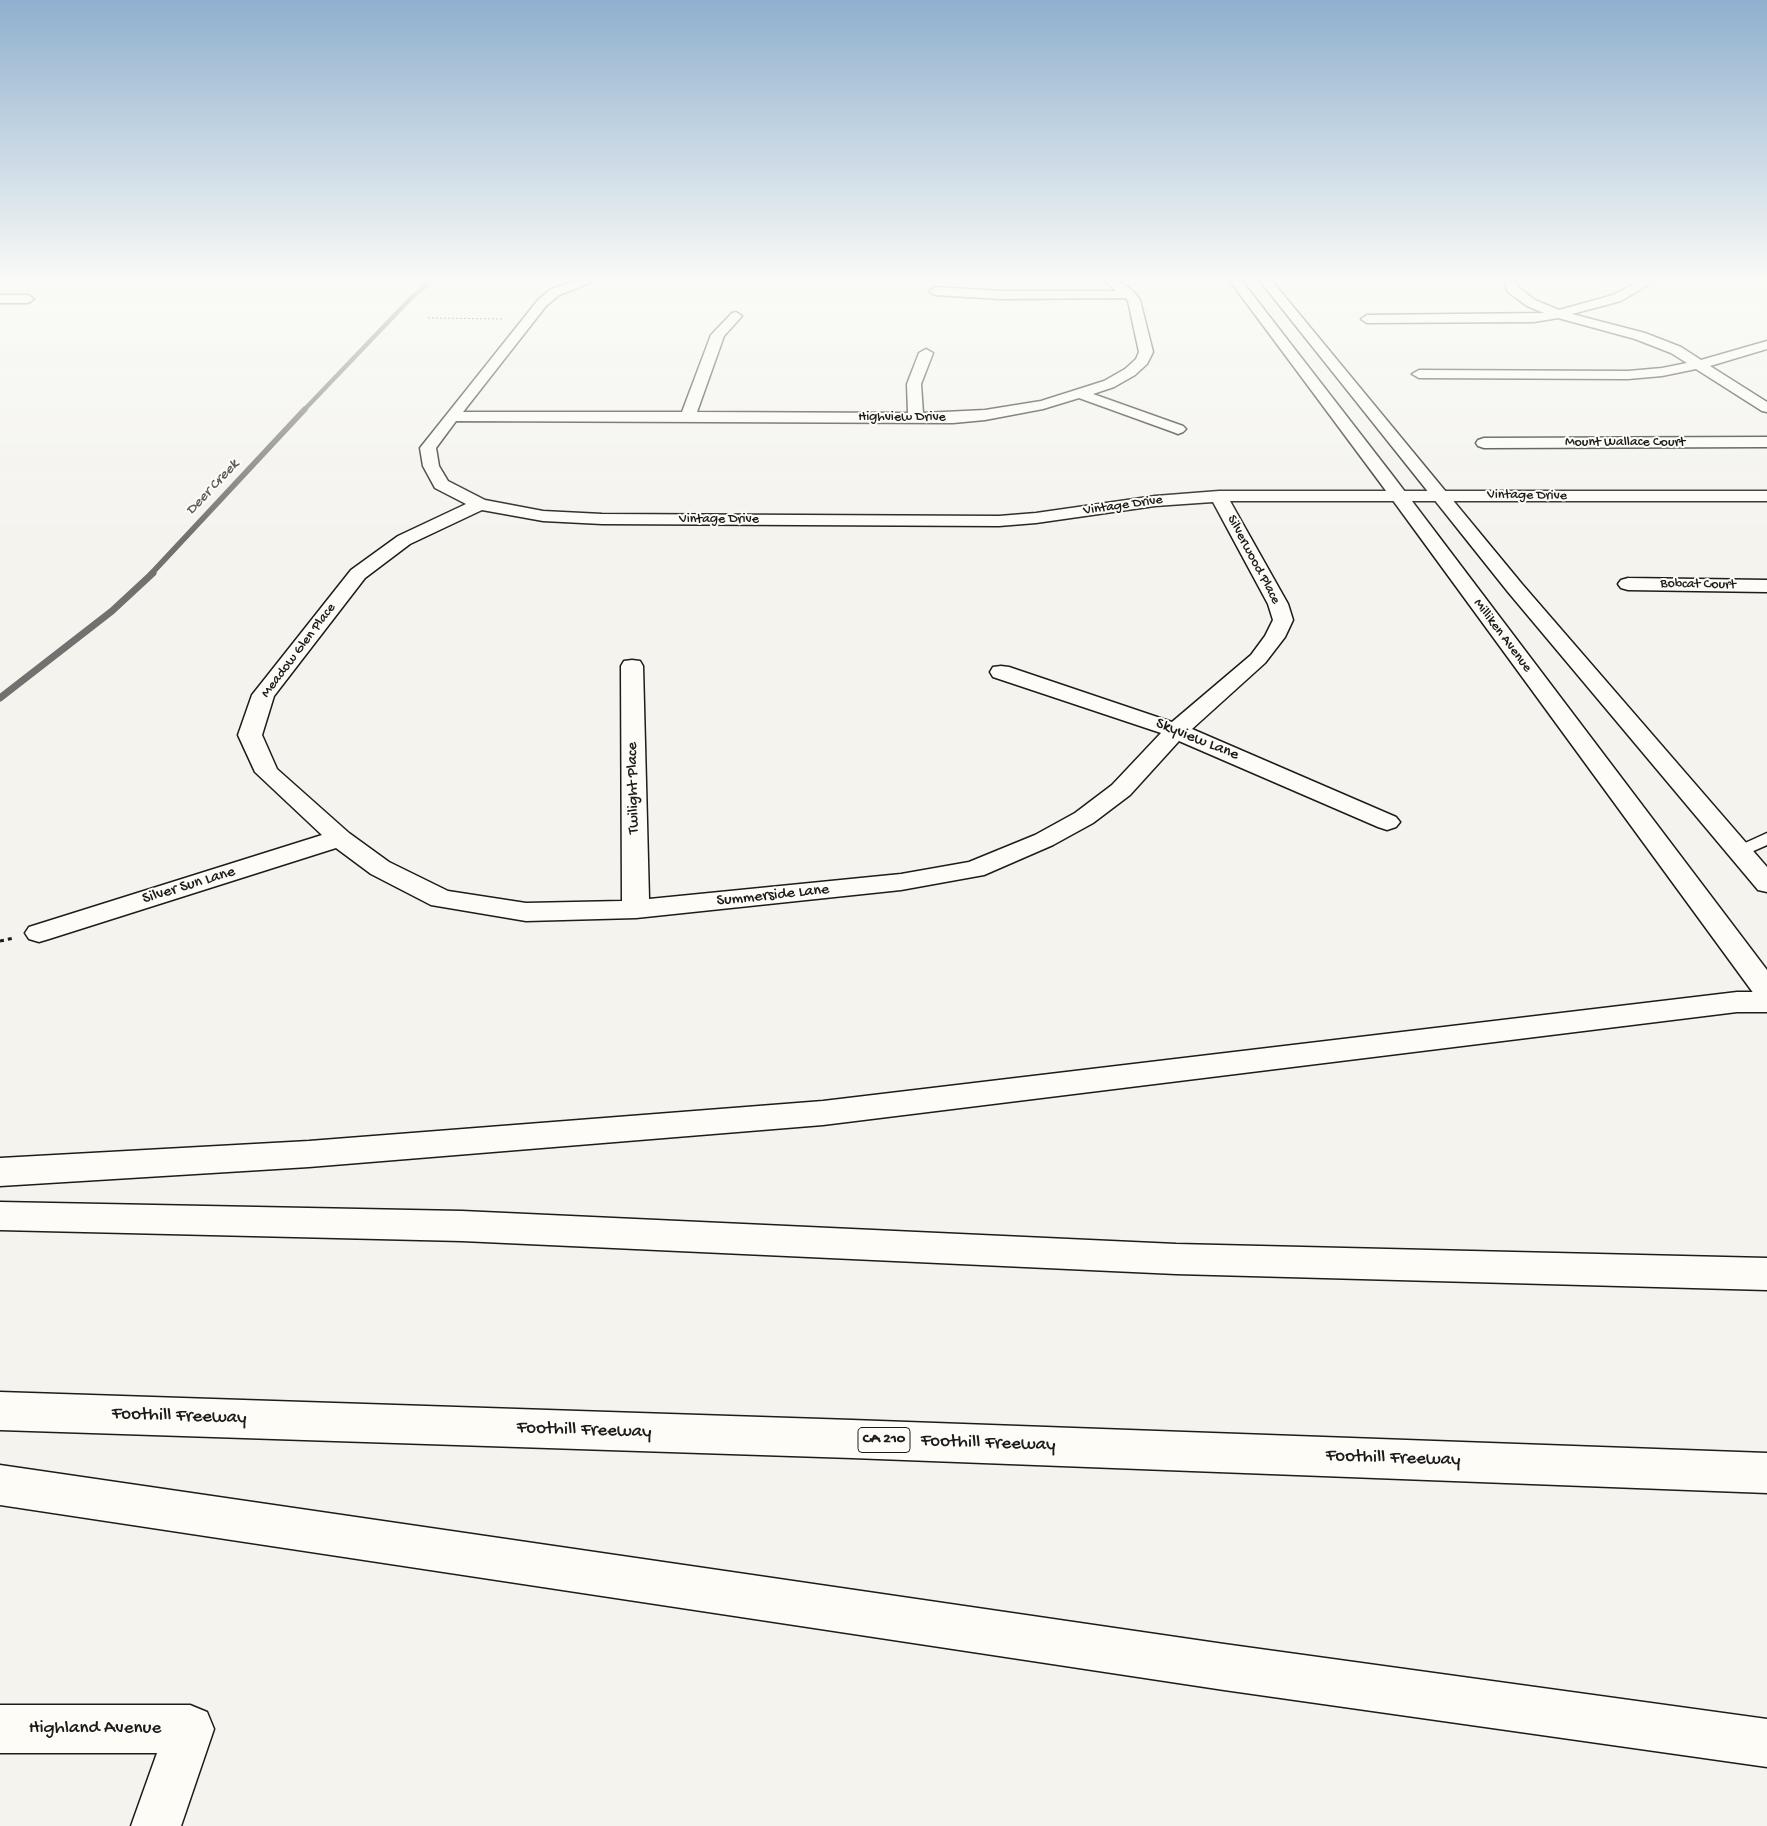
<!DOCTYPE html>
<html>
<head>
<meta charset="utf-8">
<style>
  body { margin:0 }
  canvas { display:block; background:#f4f3ee }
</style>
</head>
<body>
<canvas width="1767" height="1826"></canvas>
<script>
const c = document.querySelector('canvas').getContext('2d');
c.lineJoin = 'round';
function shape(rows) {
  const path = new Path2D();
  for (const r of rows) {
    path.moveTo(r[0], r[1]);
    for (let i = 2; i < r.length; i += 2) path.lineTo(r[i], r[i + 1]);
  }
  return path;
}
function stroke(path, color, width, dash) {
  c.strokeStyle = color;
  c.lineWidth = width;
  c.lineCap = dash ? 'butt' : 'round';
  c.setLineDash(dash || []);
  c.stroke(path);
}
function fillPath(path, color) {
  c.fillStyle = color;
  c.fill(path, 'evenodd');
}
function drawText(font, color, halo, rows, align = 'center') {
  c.font = font + ' "Gochi Hand",sans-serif';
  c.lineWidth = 4;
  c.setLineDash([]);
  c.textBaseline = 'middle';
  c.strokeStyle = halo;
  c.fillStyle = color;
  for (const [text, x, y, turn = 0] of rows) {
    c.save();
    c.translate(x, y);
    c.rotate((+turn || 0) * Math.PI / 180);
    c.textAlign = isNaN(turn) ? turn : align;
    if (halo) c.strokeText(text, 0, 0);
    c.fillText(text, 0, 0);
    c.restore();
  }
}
stroke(shape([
  [304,410,412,297,432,281]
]), '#72716f', 4.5);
stroke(shape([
  [151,574,305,409]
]), '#72716f', 5.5);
stroke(shape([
  [0,698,112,611,153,573]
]), '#72716f', 7);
const lane = shape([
  [1767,833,1767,845,1740,857,1734,856,1731,852,1734,848,1767,833]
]);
const street = shape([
  [574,281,592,281,590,283,559,295,546,306,463,412,682,412,711,335,732,313,736,312,742,316,724,336,697,412,908,413,907,384,919,353,926,349,933,353,921,384,923,413,985,410,1041,401,1104,381,1125,369,1136,359,1139,352,1128,301,1126,298,1001,299,935,295,929,291,935,287,1001,291,1116,291,1105,281,1119,281,1133,291,1140,300,1153,352,1147,364,1135,375,1114,387,1093,394,1183,426,1186,429,1183,432,1178,434,1173,432,1079,398,1043,409,985,420,953,423,456,421,436,448,439,466,448,481,485,500,543,511,602,514,999,516,1036,513,1155,496,1219,491,1767,491,1767,501,1230,501,1288,604,1293,620,1285,637,1265,663,1192,729,1396,817,1400,822,1396,827,1387,830,1378,827,1179,741,1130,795,1093,823,1053,845,984,875,901,890,636,918,526,921,431,905,371,874,336,848,49,939,39,942,29,939,25,933,29,927,322,835,255,772,238,735,252,695,351,570,398,536,466,504,435,488,423,466,420,448,538,300,551,289,574,281],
  [1213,502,1268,604,1273,620,1265,636,1251,655,1172,722,1009,667,1001,666,993,667,990,672,993,677,1161,733,1112,785,1075,813,1035,835,969,862,901,874,649,899,643,666,640,661,632,660,624,661,621,666,622,901,526,903,448,891,389,862,349,833,277,769,262,735,274,696,365,578,410,544,482,510,543,521,602,524,999,526,1036,523,1155,506,1213,502],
  [1504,281,1516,281,1518,287,1535,300,1559,310,1613,295,1639,281,1654,281,1621,301,1572,314,1645,333,1681,347,1701,360,1767,341,1767,349,1710,366,1767,402,1767,412,1762,411,1696,369,1662,376,1628,379,1419,378,1412,374,1419,370,1628,371,1662,368,1687,363,1671,353,1635,339,1558,318,1534,322,1367,323,1361,319,1367,315,1544,313,1527,306,1508,292,1504,281],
  [0,295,28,295,34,299,28,303,0,303,0,295],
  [1767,437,1767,447,1484,448,1478,446,1476,443,1478,440,1484,438,1767,437],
  [1628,578,1767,580,1767,592,1628,590,1621,588,1618,584,1621,580,1628,578],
  [0,1705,190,1705,207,1712,214,1729,181,1826,131,1826,157,1753,0,1753,0,1705]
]);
const secondary = shape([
  [1230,281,1242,281,1393,476,1767,970,1767,1001,1757,998,1381,484,1230,281],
  [1260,281,1272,281,1522,584,1767,867,1767,892,1758,890,1508,592,1260,281]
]);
const highway = shape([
  [1737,992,1767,992,1767,1012,1737,1012,823,1125,309,1167,0,1186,0,1158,309,1141,823,1101,1737,992],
  [0,1202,462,1211,1176,1244,1767,1258,1767,1290,1176,1274,462,1241,0,1230,0,1202],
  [0,1392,852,1420,1767,1453,1767,1493,852,1458,0,1430,0,1392],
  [0,1465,1224,1644,1767,1719,1767,1767,1224,1690,0,1505,0,1465]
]);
stroke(lane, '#1c1c1c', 3);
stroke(street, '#1c1c1c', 3);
stroke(secondary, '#1c1c1c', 3);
stroke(highway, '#1c1c1c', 3);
stroke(shape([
  [428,318,504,319]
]), '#1c1c1c', 1, [2, 2]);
stroke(shape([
  [0,941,14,938]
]), '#1c1c1c', 3, [4, 4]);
fillPath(lane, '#fdfcf7');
fillPath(street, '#fdfcf7');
fillPath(secondary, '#fdfcf7');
fillPath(highway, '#fdfcf7');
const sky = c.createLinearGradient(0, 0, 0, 537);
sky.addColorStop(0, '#8fb0ce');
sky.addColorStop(0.52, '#fafaf7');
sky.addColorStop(1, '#fafaf700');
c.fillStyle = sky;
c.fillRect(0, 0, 1767, 537);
drawText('14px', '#1c1c1c', '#fdfcf7', [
  ["Highview Drive",902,418],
  ["Mount Wallace Court",1625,443],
  ["Vintage Drive",1527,496,1],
  ["Vintage Drive",1123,506,-8],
  ["Vintage Drive",719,520],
  ["Silverwood Place",1253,560,62],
  ["Bobcat Court",1698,585,1],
  ["Milliken Avenue",1502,636,53],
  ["Meadow Glen Place",299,651,-53]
]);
drawText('italic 15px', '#5c5c5a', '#fdfcf7', [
  ["Deer Creek",213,488,-47]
]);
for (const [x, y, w] of [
  [884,1440,52]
]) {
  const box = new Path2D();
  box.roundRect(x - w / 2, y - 12.5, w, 25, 4);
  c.fillStyle = '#fdfcf7';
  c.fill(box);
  stroke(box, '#1c1c1c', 1);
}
drawText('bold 15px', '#1c1c1c', null, [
  ["CA 210",884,1440]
]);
drawText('16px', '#1c1c1c', '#fdfcf7', [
  ["Skyview Lane",1197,740,22],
  ["Twilight Place",634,788,-91],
  ["Silver Sun Lane",189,886,-17],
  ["Summerside Lane",773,896,-6]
]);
drawText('19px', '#1c1c1c', '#fdfcf7', [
  ["Foothill Freeway",179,1417,2],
  ["Foothill Freeway",584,1431,2],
  ["Foothill Freeway",988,1444,2],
  ["Foothill Freeway",1393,1459,2],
  ["Highland Avenue",95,1729]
]);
</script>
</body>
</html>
